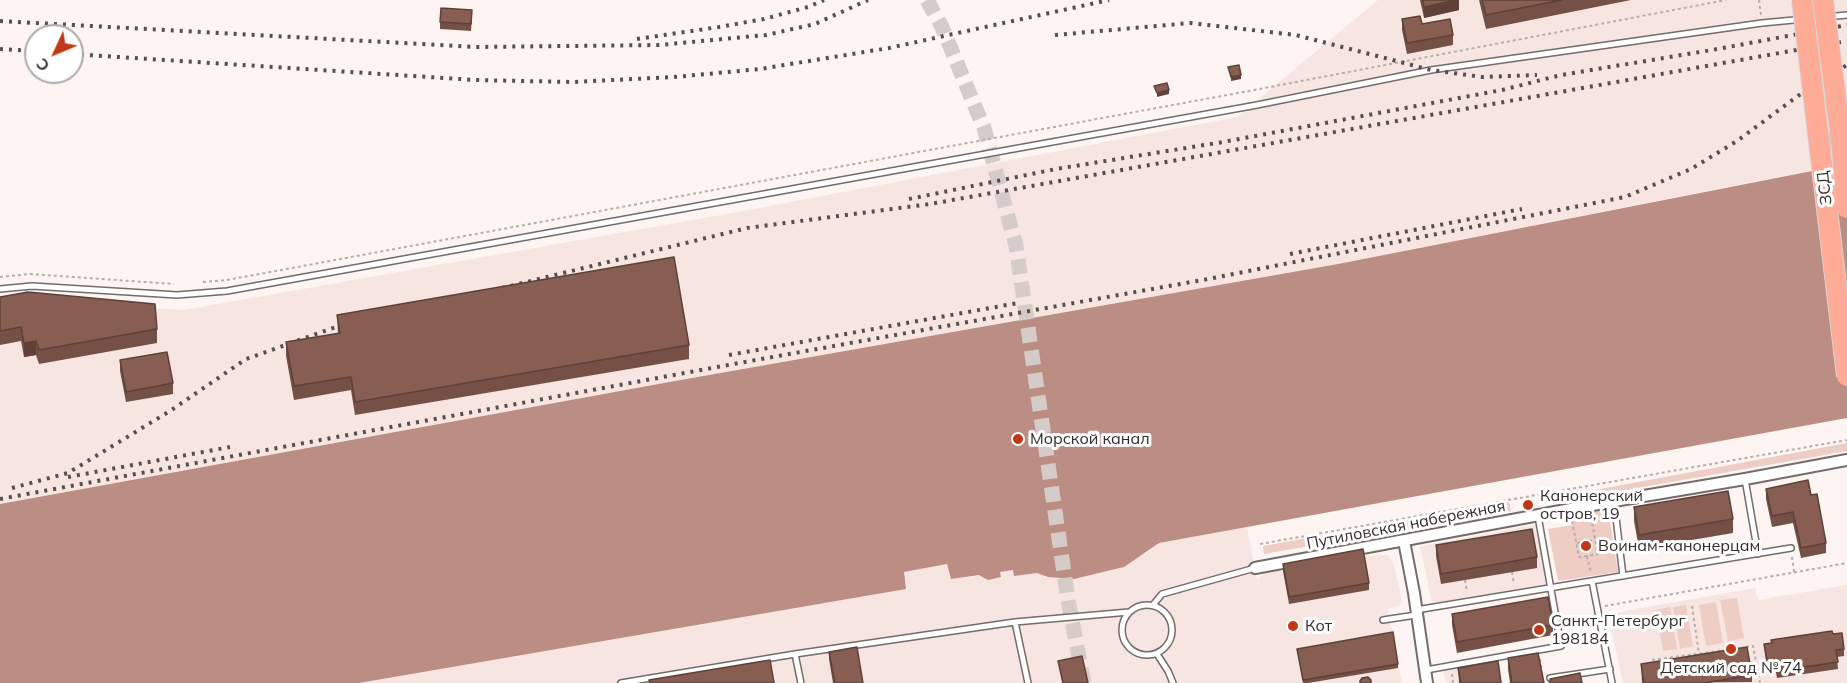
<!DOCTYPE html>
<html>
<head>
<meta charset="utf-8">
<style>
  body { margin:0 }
  #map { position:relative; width:1847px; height:683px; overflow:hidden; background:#fef4f2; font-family:Mulish,sans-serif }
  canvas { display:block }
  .north { position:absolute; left:24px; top:24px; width:60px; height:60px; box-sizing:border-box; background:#fff; border:2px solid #acabaa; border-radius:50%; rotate:226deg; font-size:16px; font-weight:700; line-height:24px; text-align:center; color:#302c2b }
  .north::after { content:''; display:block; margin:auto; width:21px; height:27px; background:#c13715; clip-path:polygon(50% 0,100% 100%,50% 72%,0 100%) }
</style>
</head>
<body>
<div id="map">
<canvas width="1847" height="683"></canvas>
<div class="north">С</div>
</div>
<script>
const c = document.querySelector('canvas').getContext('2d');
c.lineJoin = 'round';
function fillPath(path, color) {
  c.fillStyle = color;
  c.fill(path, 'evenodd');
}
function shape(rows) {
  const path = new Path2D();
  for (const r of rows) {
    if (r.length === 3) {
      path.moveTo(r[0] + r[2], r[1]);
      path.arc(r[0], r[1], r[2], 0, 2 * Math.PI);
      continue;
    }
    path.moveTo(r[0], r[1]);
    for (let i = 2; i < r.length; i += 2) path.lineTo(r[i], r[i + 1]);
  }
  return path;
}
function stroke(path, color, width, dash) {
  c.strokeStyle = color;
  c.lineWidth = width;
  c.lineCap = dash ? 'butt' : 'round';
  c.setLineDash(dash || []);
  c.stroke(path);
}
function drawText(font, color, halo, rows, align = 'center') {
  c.font = font + ' Mulish,sans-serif';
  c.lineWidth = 6;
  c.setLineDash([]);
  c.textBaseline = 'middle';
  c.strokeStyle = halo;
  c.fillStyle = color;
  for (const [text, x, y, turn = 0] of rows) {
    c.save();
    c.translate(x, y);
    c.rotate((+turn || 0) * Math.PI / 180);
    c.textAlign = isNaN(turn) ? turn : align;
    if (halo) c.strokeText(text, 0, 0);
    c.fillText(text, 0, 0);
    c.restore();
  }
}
fillPath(shape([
  [1378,0,1847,0,1847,128,1818,169,1338,264,675,381,0,504,0,303,27,300,184,310,738,212,1237,117],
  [1536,525,1547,584,1432,603,1420,546],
  [1247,527,1257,580,1265,573,1363,556,1388,555,1394,564,1402,602,1398,606,1388,609,1402,683,359,683,905,589,903,572,947,564,951,579,1013,570,1014,576,1037,573,1048,577,1074,579,1124,567,1159,543],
  [1847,585,1847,683,1623,683,1608,614,1755,588,1758,600],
  [1499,660,1503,683,1446,683,1444,671]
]), '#f7e5e1');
fillPath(shape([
  [1847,443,1847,451,1564,501,1563,496],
  [1509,502,1511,511,1264,554,1263,546],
  [1608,509,1618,572,1558,581,1548,529,1572,525,1571,516],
  [1737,598,1744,638,1728,641,1720,600],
  [1716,602,1723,643,1706,646,1699,605],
  [1686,605,1693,646,1680,649,1673,607],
  [1670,607,1677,649,1663,651,1656,610]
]), '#eecdc5');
fillPath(shape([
  [1847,128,1847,418,1159,543,1124,567,1074,579,1048,577,1037,573,1014,576,1013,570,1000,572,1001,577,988,580,979,575,951,579,947,564,904,572,906,589,359,683,0,683,0,504,675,381,1338,264,1817,170,1812,135]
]), '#bc8d82');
stroke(shape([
  [927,0,942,27,984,128,1016,246,1068,600,1084,683]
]), '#d5ccca', 15, [15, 8]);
const lane = shape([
  [1813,0,1815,19],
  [0,289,32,286,177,295,227,291,1257,105,1431,70,1762,23,1847,15],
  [1745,479,1758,554],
  [1614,501,1623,576],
  [1592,581,1612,683],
  [1147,630,25],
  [1153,605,1162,594,1255,568],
  [1416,610,1791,548],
  [1383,620,1416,615],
  [795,654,801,683],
  [1157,654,1168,671,1173,683],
  [1426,670,1561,646,1538,516],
  [1550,678,1610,669],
  [621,683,795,654,1015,622],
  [1028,683,1015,622,1129,612]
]);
const street = shape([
  [1404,541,1414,593,1427,683],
  [1255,568,1614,501,1745,479,1847,460]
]);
stroke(lane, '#746c6a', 8);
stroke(street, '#746c6a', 14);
stroke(shape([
  [1759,0,1761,15],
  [0,277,30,274,174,284],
  [203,282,227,280,1254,90,1726,0],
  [1572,521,1579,557,1598,554,1591,517],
  [1577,543,1595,540],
  [1260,544,1847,440],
  [1587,556,1591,573],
  [1792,557,1794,572],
  [1512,572,1514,584],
  [1465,580,1467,592],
  [1605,606,1847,563],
  [1692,606,1699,654],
  [1746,647,1753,646,1760,683],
  [1540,659,1542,671],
  [1652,660,1740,648],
  [1452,674,1453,683]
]), '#b6aeac', 2, [3, 3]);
stroke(lane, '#fff', 5);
stroke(street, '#fff', 10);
stroke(shape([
  [0,21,476,47,659,45,766,35,815,24,868,0],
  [1055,35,1190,23,1296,35,1431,70,1482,77,1537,75],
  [637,39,719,27,764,19,808,7,824,0],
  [0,49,36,51],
  [72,54,475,80,573,82,674,77,760,69,889,48,1109,0],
  [909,199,1056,169,1223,142,1502,90,1561,75,1712,50,1847,25],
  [1290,254,1522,209],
  [502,288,747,228,930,204,1847,41],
  [729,355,1018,303],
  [68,477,230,447],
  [12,488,68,473,170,411,246,359,353,321],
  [0,499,739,363,1208,279,1625,197,1691,169,1737,141,1806,90,1847,65]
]), '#55504f', 4, [3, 6]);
const highwayBridge = shape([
  [1802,0,1847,376],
  [1823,0,1841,138,1847,208]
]);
stroke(highwayBridge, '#d6d5d5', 22, []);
stroke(highwayBridge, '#feab98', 20);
fillPath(shape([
  [1420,0,1459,0,1459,10,1424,18],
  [1479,0,1631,0,1486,29],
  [472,17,471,31,440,29,440,22],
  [1402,19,1422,24,1453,35,1453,45,1407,54,1402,30],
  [0,297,157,329,157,343,39,364,36,355,24,357,21,341,0,345],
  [337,315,689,345,689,359,355,415,351,390,294,400,286,356,286,342,338,334],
  [120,360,173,383,173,394,126,402,120,371],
  [1766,489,1811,495,1826,543,1826,553,1801,558,1793,523,1772,527,1766,499],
  [1634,507,1733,519,1733,533,1639,549,1634,521],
  [1436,545,1537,557,1537,568,1441,584,1436,556],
  [1283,564,1369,583,1369,590,1289,604,1283,571],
  [1452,614,1553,625,1553,635,1457,653,1452,625],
  [1764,644,1844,649,1844,656,1837,657,1838,669,1777,678,1775,667,1767,669],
  [1297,649,1398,664,1398,668,1308,683,1303,683],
  [829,652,863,683,833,683,829,659],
  [1508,658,1544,683,1510,683,1508,669],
  [1641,664,1752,675,1752,682,1642,683],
  [1458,668,1501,683,1459,683]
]), '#755047');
fillPath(shape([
  [1456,0,1459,0,1459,10,1424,18,1424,7],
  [1241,75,1241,79,1231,81,1231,77],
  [1169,90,1169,94,1157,97,1157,93],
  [36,341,36,355,24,357,24,343]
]), '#5f4139');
const building = shape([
  [1423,0,1456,0,1424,7,1423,0],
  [1482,0,1562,0,1486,15,1482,0],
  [441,8,472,10,471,24,440,22,441,8],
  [1420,16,1422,24,1450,19,1453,35,1407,43,1402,19,1420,16],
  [1239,65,1241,75,1231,77,1228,67,1239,65],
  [1167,83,1169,90,1157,93,1154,86,1167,83],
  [674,257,689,345,355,402,351,377,294,386,286,342,340,333,337,315,674,257],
  [28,292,155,304,157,329,39,350,36,341,24,343,21,327,0,331,0,297,28,292],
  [167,352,173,383,126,392,120,360,167,352],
  [1808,480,1811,495,1817,494,1826,543,1801,548,1793,512,1772,516,1766,489,1808,480],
  [1728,491,1733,519,1639,535,1634,507,1728,491],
  [1532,529,1537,557,1441,574,1436,545,1532,529],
  [1363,549,1369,583,1289,597,1283,564,1363,549],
  [1548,597,1553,625,1457,642,1452,614,1548,597],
  [1832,631,1833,634,1842,633,1844,649,1836,650,1838,662,1777,671,1775,660,1767,661,1764,644,1772,643,1771,640,1832,631],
  [1393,632,1398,664,1303,680,1297,649,1393,632],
  [857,647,863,683,835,683,829,652,857,647],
  [1747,647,1752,675,1704,683,1644,683,1641,664,1747,647],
  [1538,653,1544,683,1512,683,1508,658,1538,653],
  [1082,656,1088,683,1063,683,1058,661,1082,656],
  [770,660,774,683,650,683,649,680,770,660],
  [1498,661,1501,683,1461,683,1458,668,1498,661],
  [1580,673,1582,683,1550,683,1550,679,1580,673],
  [1368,677,1371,680,1371,683,1360,683,1360,681,1362,678,1368,677]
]);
fillPath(building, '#885d52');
stroke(building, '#5f4139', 1.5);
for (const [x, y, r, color] of [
  [1018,439,6,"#c13715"],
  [1528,505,6,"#c13715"],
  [1586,546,6,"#c13715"],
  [1293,626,6,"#c13715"],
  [1539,630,6,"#c13715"],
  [1731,649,6,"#c13715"]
]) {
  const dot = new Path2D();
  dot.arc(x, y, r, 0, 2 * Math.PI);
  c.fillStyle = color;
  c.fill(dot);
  stroke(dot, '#fff', 2);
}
drawText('16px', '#302c2b', '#fff', [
  ["ЗСД",1825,188,-97],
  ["Путиловская набережная",1406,525,-11]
]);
drawText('16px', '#302c2b', '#fff', [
  ["Морской канал",1030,439],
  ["Канонерский",1540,496],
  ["остров, 19",1540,514],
  ["Воинам-канонерцам",1598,546],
  ["Санкт-Петербург",1551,621],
  ["198184",1551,639],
  ["Кот",1305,626],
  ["Детский сад № 74",1731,668,"center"]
], 'left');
</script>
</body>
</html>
